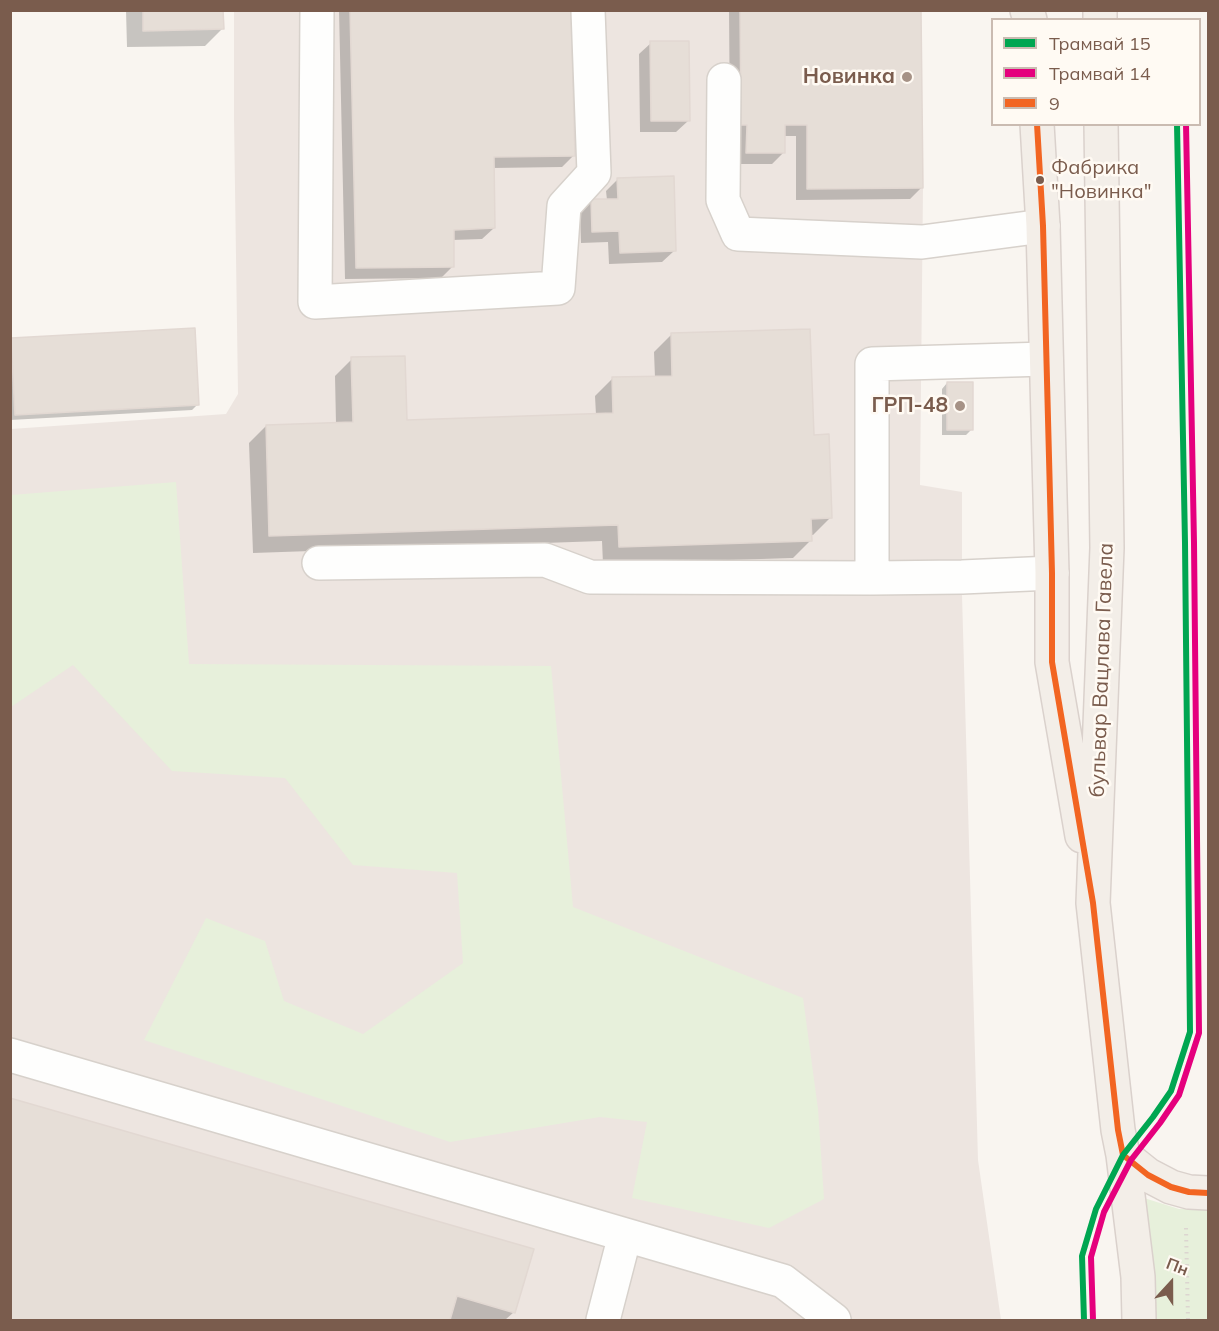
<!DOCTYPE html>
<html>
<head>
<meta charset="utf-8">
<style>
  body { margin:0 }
  #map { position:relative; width:1219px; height:1331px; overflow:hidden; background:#f9f5f0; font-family:Mulish,sans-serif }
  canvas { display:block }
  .frame { position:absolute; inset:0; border:12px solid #7a5c4d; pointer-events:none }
  .legend { position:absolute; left:991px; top:18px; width:210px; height:108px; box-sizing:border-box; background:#fffaf3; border:2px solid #cabbb1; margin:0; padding:8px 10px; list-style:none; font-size:18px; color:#7a5c4d }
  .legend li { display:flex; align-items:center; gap:12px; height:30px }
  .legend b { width:30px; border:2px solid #cabbb1 }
  .north { position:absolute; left:1141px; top:1253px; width:60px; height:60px; -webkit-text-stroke:4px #fffaf3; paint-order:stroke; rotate:21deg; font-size:16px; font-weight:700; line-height:24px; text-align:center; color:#7a5c4d }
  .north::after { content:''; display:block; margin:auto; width:21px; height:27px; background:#7a5c4d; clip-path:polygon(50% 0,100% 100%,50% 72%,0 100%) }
</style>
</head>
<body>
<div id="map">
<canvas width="1219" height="1331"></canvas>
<div class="frame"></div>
<ul class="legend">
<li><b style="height:8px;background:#00a651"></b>Трамвай 15</li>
<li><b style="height:8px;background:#e5007d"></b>Трамвай 14</li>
<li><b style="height:8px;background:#f26522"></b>9</li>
</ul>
<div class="north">Пн</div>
</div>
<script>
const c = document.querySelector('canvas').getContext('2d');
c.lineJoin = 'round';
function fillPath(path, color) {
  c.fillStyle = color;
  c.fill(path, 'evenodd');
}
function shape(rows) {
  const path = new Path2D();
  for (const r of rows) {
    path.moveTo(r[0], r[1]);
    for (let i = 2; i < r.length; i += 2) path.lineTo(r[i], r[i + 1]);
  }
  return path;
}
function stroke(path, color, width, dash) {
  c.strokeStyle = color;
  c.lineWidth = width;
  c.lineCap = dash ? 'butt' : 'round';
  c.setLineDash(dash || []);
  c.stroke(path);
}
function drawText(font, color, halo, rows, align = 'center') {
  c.font = font + ' Mulish,sans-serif';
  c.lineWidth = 5;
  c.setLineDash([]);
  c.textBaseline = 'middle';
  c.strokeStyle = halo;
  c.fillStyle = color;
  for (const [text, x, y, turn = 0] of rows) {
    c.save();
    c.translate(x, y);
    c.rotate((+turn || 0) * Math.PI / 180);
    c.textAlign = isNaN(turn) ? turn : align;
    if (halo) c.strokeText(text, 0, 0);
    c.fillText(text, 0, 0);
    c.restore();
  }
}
fillPath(shape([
  [234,11,921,11,923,188,920,485,962,492,962,595,978,1160,1001,1320,11,1320,11,429,226,414,238,394,234,119]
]), '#ede5e0');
fillPath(shape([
  [176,482,189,664,551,666,573,907,803,998,818,1109,824,1199,769,1228,632,1198,647,1122,600,1117,450,1142,144,1040,206,918,265,941,284,1001,363,1034,463,963,457,873,353,865,285,778,172,771,73,665,11,707,11,495],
  [1144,1198,1179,1209,1208,1207,1208,1320,1146,1320]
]), '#e7f0db');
fillPath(shape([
  [126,10,222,10,222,29,205,46,127,47],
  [339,10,570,10,574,155,562,167,492,168,494,228,482,239,452,240,453,266,441,278,345,279],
  [729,10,920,10,921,188,910,199,796,200,796,136,784,136,784,152,772,164,735,164,730,136],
  [651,43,688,121,676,132,640,132,639,54],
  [618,179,674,251,662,262,609,264,608,242,581,243,580,212,592,201,607,200,606,191],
  [672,334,812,437,830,518,813,535,810,535,810,541,793,558,603,564,602,541,253,553,249,443,266,426,336,424,335,376,352,359,406,422,596,415,595,396,612,379,655,378,654,352],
  [12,339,198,404,192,410,10,420,10,341],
  [947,383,971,430,966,435,942,435,942,389],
  [10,1100,514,1312,505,1320,10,1320]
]), '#0003');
const building = shape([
  [143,10,223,10,224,29,143,31,143,10],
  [350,10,571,10,575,156,494,157,495,228,454,230,454,267,356,268,350,10],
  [740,10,921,10,923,188,807,189,807,125,785,125,785,153,746,153,747,125,741,125,740,10],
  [650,41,689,41,690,121,651,121,650,41],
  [674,176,676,251,620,253,619,231,592,232,591,199,618,199,617,178,674,176],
  [195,328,199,405,15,415,11,338,195,328],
  [810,329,814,435,829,434,832,518,811,519,812,541,619,547,618,525,269,536,266,425,353,422,351,357,405,356,407,420,613,413,612,377,672,376,671,333,810,329],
  [947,382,973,382,973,430,947,430,947,382],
  [10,1098,534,1249,515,1313,457,1296,450,1320,10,1320,10,1098]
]);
fillPath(building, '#e6ded7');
stroke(building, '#e2d8d2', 1.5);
const minor = shape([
  [317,10,315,302,558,288,564,206,594,173,588,10],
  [724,80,723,200,738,234,922,242,1043,226],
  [1046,359,872,364,872,578,962,577,1052,573],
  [319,563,545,560,590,577,872,578],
  [10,1055,783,1281,834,1320],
  [603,1320,625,1235]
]);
const major = shape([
  [1027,10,1030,20],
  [1100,10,1100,20],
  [1037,124,1043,226,1052,573,1052,662,1082,836],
  [1101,124,1107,548,1093,903,1118,1130,1123,1155,1138,1277,1139,1320],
  [1123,1155,1148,1175,1171,1187,1189,1192,1208,1193]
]);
stroke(minor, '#d7d1cb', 36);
stroke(major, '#dad1cc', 36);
stroke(shape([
  [1186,1228,1188,1320]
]), '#dcd5d0', 4, [1.5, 4.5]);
stroke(minor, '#fefefd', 33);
stroke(major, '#f3eee8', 33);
stroke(shape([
  [1037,124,1043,226,1052,573,1052,662,1093,903,1118,1130,1123,1155,1148,1175,1171,1187,1189,1192,1208,1193]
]), '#f26522', 6);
stroke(shape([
  [1084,1320,1082,1256,1096,1209,1123,1155,1153,1117,1171,1091,1190,1032,1185,543,1177,124]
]), '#00a651', 6);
stroke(shape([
  [1093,1320,1091,1257,1104,1212,1131,1160,1160,1123,1179,1095,1199,1033,1194,543,1186,124]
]), '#e5007d', 6);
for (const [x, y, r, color] of [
  [907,77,6,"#a69286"],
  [1040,180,5,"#7a5c4d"],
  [960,406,6,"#a69286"]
]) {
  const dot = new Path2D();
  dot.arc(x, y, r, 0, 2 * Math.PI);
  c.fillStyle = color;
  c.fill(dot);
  stroke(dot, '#fffaf3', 2);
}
drawText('20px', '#7a5c4d', '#fffaf3', [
  ["Фабрика",1051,168],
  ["\"Новинка\"",1051,192]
], 'left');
drawText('bold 21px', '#7a5c4d', '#fffaf3', [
  ["Новинка",895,77],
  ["ГРП-48",948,406]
], 'right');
drawText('21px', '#7a5c4d', '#fffaf3', [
  ["бульвар Вацлава Гавела",1102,670,-88]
]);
</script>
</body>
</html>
